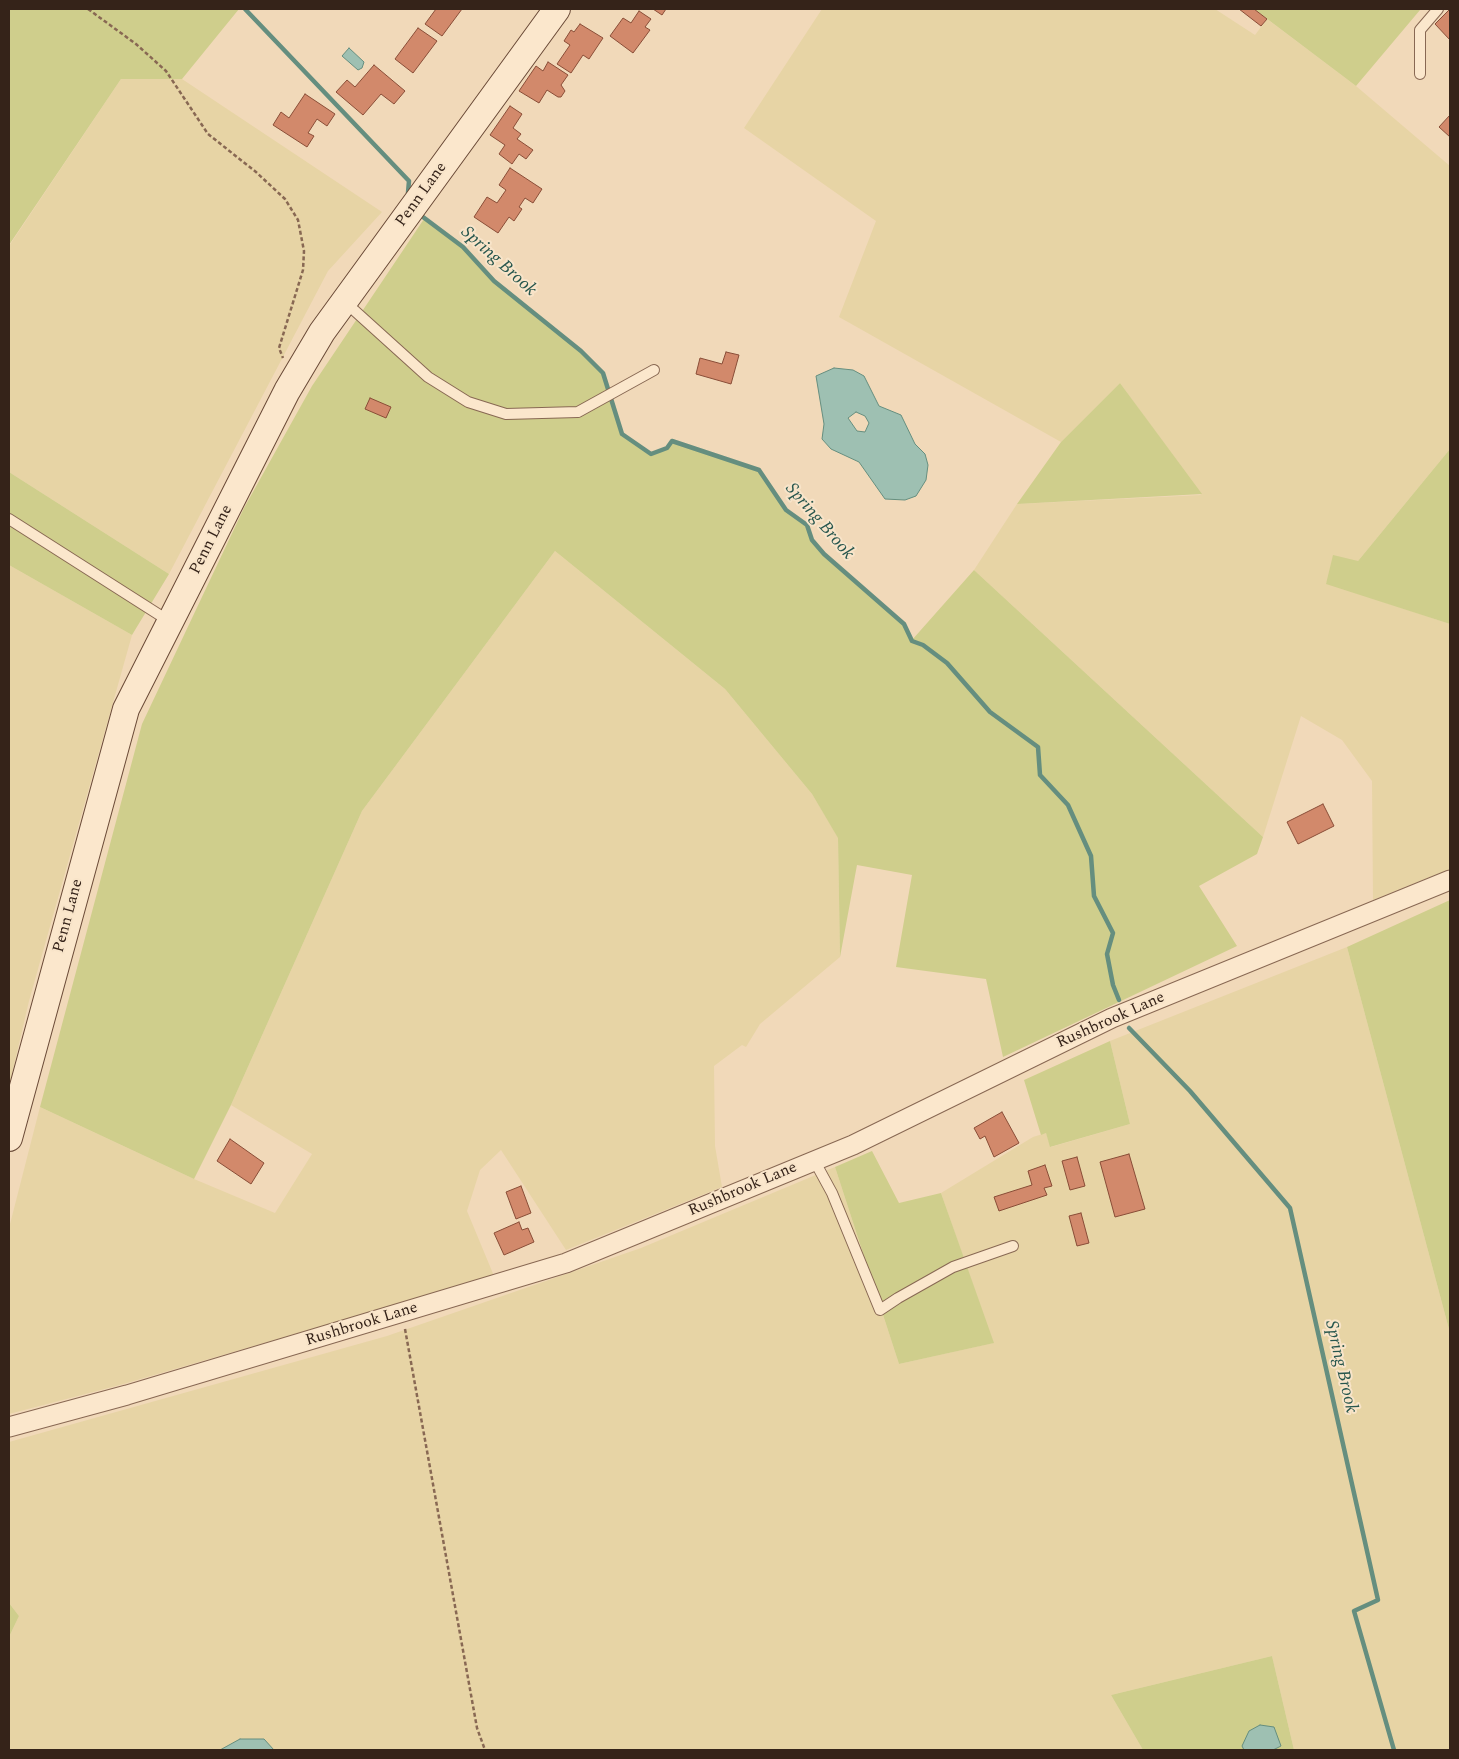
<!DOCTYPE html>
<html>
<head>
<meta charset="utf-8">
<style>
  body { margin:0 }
  #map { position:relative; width:1459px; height:1759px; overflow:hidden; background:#f1d9b9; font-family:Spectral,serif }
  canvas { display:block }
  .frame { position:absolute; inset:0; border:10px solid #352319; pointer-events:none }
</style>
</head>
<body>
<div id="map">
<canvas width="1459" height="1759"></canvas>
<div class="frame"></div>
</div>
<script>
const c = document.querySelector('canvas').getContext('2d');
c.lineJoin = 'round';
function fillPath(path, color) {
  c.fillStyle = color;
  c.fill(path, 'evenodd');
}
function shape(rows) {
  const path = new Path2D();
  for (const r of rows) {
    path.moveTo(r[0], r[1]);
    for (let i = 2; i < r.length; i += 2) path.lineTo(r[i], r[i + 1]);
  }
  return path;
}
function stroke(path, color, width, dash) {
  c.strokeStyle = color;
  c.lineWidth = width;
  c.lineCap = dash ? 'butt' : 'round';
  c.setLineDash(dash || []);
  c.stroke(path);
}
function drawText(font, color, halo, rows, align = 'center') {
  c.font = font + ' Spectral,serif';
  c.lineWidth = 4;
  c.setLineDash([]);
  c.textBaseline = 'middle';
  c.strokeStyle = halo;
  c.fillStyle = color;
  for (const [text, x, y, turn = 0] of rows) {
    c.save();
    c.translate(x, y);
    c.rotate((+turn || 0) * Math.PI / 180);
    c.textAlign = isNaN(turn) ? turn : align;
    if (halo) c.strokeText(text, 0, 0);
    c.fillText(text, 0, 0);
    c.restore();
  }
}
fillPath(shape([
  [822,9,1215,9,1255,35,1267,19,1356,86,1450,166,1450,449,1358,561,1326,583,1450,624,1450,869,1373,900,1372,781,1342,740,1301,716,1263,837,974,570,1017,504,1201,495,1120,383,1061,442,839,317,876,221,744,128],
  [121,79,182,79,382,212,328,271,169,574,9,472,9,246],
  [555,551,725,689,812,794,838,837,840,957,760,1024,746,1047,742,1045,714,1066,715,1146,722,1187,566,1250,501,1150,480,1170,467,1211,494,1276,120,1385,9,1414,9,1228,40,1107,194,1179,275,1213,312,1154,231,1105,362,811],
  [9,565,132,635,29,1001,9,1087],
  [1347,947,1450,1333,1450,1750,1294,1750,1272,1656,1111,1695,1143,1750,9,1750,9,1637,19,1616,9,1603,9,1442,387,1336,641,1248,835,1167,899,1364,993,1343,941,1193,1033,1137,1046,1133,1051,1147,1130,1124,1110,1041]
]), '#e7d4a5');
fillPath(shape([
  [9,9,239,9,182,79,121,79,9,245],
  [1254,9,1419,9,1420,10,1356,86],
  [424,219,463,247,494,281,581,351,603,373,622,434,651,454,667,448,672,441,759,470,786,510,807,525,812,540,824,554,904,624,912,640,974,570,1263,837,1257,854,1199,886,1237,946,1003,1057,986,979,896,967,912,875,857,865,840,957,838,838,812,794,725,689,555,551,362,811,231,1105,194,1179,40,1107,142,724,244,508,312,386],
  [1120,383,1202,494,1017,504,1061,442],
  [1450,449,1450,624,1326,584,1333,555,1358,561],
  [9,472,169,574,132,635,9,565],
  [1450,900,1450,1333,1347,947],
  [1110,1041,1130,1124,1050,1147,1046,1133,1041,1135,1024,1080],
  [872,1151,899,1203,941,1193,994,1343,899,1364,835,1167],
  [9,1603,19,1616,9,1637],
  [1272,1656,1294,1750,1273,1750,1281,1746,1242,1745,1244,1750,1143,1750,1111,1695]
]), '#cfce8c');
const water = shape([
  [349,48,364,62,362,68,358,70,342,56,349,48],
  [834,368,853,370,864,376,879,406,901,415,915,444,925,454,928,465,926,480,916,496,905,500,885,499,859,462,831,449,822,439,824,424,816,376,834,368],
  [856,412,865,416,869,423,865,432,857,431,848,418,856,412],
  [1260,1725,1274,1727,1281,1746,1273,1750,1244,1750,1242,1746,1249,1731,1260,1725],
  [240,1739,264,1739,274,1750,220,1750,240,1739]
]);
fillPath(water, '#9ec0b2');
stroke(water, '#658e7f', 1);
stroke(shape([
  [245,9,409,181,408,193],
  [423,217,463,247,494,281,581,351,603,373,622,434,651,454,667,448,672,441,759,470,786,510,807,525,812,540,824,554,904,624,912,641,923,645,947,663,990,712,1038,747,1040,775,1068,805,1091,856,1094,896,1113,933,1107,954,1113,985,1119,1000],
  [1129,1028,1190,1091,1290,1208,1378,1600,1354,1611,1394,1750]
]), '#658e7f', 4.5);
const building = shape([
  [436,9,462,9,442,36,425,24,436,9],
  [653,9,666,9,662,15,653,9],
  [1239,9,1254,9,1267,19,1261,26,1239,9],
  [1450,9,1450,40,1435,24,1450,9],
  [639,11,651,19,645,27,650,30,633,53,610,36,623,18,631,23,639,11],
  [580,24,603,38,589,59,583,55,571,73,557,64,570,45,564,41,571,30,574,32,580,24],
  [418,28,437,41,413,73,395,59,418,28],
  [548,62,568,75,561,85,565,91,561,97,558,97,547,90,539,103,519,91,536,66,543,71,548,62],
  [374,65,405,91,394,104,381,94,363,115,336,92,347,80,355,87,374,65],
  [305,94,335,114,327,126,317,119,308,133,314,136,307,147,273,125,281,112,289,118,305,94],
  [510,106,522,114,513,128,521,134,517,139,533,150,526,159,519,154,512,164,499,154,505,145,490,135,510,106],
  [1450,115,1450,137,1439,127,1450,115],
  [510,168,542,189,533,203,525,198,519,207,522,209,514,221,509,217,498,233,474,217,487,197,497,203,506,190,499,185,510,168],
  [726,352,739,355,731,384,696,374,700,358,722,364,726,352],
  [370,398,391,407,386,418,365,409,370,398],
  [1323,804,1334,826,1298,844,1287,822,1323,804],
  [1002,1112,1019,1143,994,1157,985,1136,980,1139,974,1128,1002,1112],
  [230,1139,264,1163,251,1184,217,1161,230,1139],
  [1129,1154,1145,1209,1115,1217,1100,1162,1129,1154],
  [1077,1157,1085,1186,1070,1190,1062,1161,1077,1157],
  [1045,1165,1052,1186,1044,1188,1047,1195,999,1211,994,1197,1032,1185,1028,1171,1045,1165],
  [521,1186,531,1213,516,1219,506,1192,521,1186],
  [1081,1213,1089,1243,1077,1246,1069,1216,1081,1213],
  [519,1222,522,1230,528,1228,534,1242,504,1255,494,1233,519,1222]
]);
fillPath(building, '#d2896b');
stroke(building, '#894d37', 1);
const lane = shape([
  [1420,74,1420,30,1438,9],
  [345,302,428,377,468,402,506,414,578,412,654,370],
  [9,519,169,621],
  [814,1160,832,1193,880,1310,898,1298,953,1267,1013,1246]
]);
const street = shape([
  [9,1427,127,1395,566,1263,853,1145,1112,1018,1450,880]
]);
const secondary = shape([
  [9,1138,126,709,287,391,322,332,557,9]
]);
stroke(lane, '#886853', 12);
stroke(street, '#886853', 21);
stroke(secondary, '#694936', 28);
stroke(shape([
  [88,9,136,44,166,71,208,134,256,172,285,199,298,220,304,251,303,270,279,348,283,358],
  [405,1329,477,1728,485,1750]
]), '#886853', 2.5, [4, 2.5]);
stroke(lane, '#fbe7cc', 10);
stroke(street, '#fbe7cc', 19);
stroke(secondary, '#fbe7cc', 26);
drawText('16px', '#352319', '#f8e4c9', [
  ["Penn Lane",422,195,-54],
  ["Penn Lane",212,540,-63],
  ["Penn Lane",69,916,-75],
  ["Rushbrook Lane",1111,1021,-24],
  ["Rushbrook Lane",743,1190,-23],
  ["Rushbrook Lane",362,1325,-17]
]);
drawText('italic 18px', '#27564d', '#f8e4c9', [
  ["Spring Brook",498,262,42],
  ["Spring Brook",819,522,49],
  ["Spring Brook",1340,1367,77]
]);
</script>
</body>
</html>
